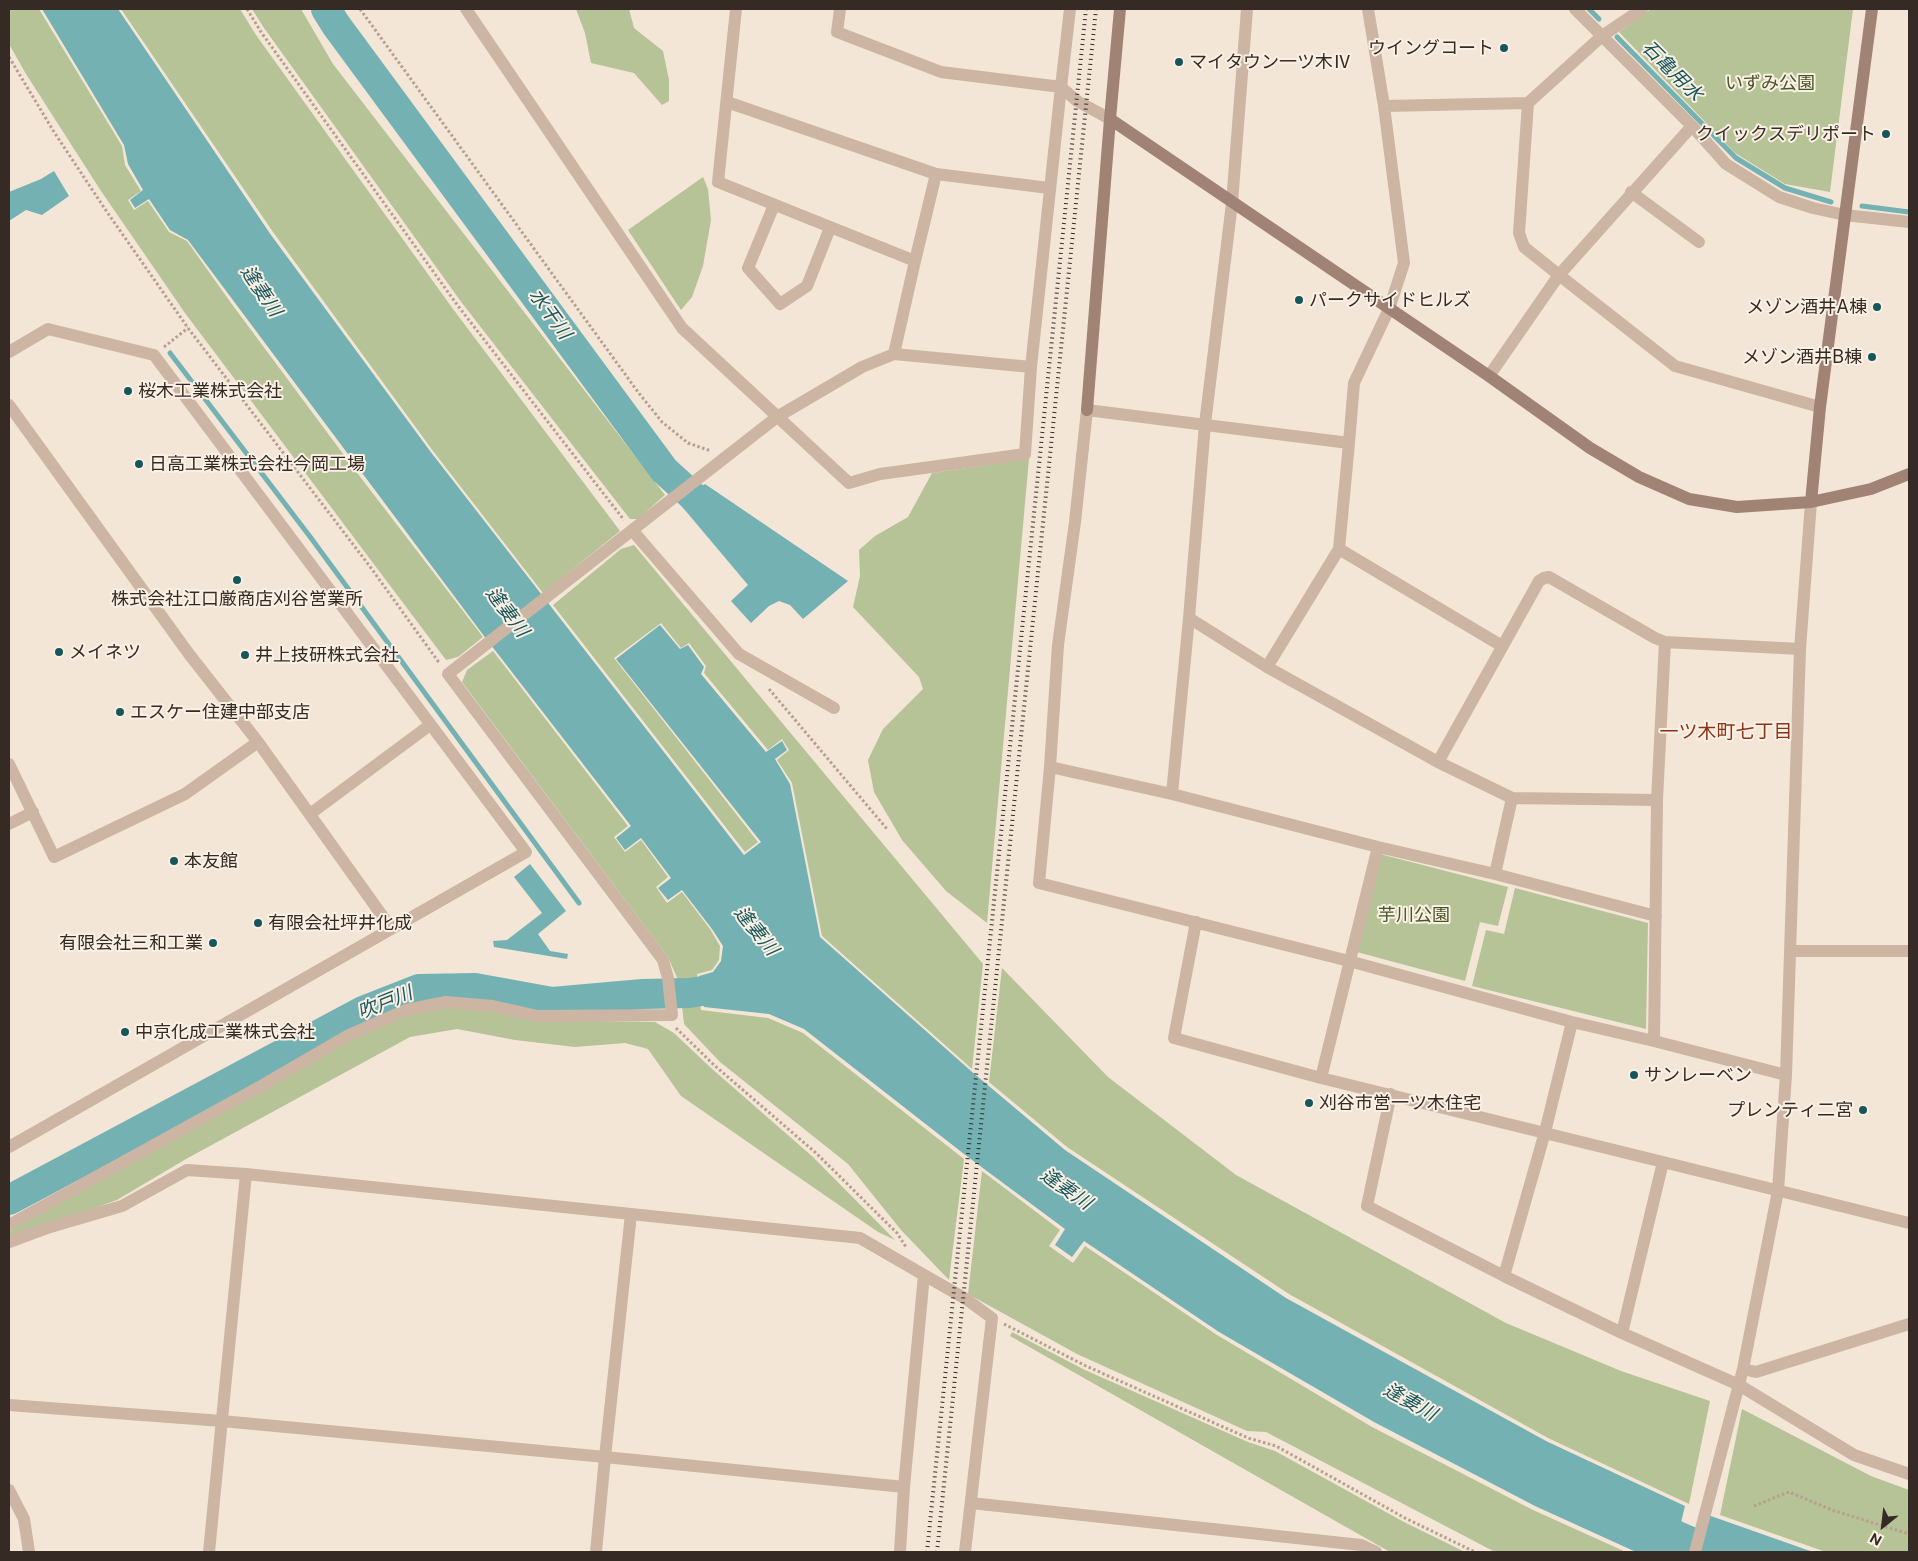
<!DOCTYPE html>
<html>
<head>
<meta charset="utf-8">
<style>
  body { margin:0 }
  #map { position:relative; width:1918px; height:1561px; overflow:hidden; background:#f3e6d7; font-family:"Public Sans",sans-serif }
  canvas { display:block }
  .frame { position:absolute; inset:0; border:10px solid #362a25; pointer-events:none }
  .north { position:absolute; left:1858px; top:1501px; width:50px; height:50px; -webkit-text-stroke:4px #fbf0e4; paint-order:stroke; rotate:209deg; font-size:14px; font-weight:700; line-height:20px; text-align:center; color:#362a25 }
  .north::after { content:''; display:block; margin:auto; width:18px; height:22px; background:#362a25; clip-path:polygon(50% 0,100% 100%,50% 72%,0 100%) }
</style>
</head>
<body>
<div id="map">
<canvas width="1918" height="1561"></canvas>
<div class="frame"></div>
<div class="north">N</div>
</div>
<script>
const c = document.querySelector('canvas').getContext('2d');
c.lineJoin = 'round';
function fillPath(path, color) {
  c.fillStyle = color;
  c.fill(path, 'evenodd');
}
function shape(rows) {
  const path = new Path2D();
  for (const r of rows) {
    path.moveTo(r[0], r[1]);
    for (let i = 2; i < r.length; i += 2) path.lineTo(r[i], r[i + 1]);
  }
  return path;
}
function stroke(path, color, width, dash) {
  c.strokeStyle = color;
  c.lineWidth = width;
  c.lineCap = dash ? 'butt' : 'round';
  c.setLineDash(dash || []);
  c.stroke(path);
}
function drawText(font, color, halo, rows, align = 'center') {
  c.font = font + ' "Public Sans","Noto Sans JP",sans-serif';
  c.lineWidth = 4;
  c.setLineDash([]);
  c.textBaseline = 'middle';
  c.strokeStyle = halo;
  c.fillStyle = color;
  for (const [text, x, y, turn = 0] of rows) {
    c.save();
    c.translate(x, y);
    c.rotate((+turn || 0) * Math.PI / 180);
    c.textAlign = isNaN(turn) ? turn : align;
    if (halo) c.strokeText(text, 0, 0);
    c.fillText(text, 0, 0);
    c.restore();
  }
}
fillPath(shape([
  [9,9,39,9,122,146,125,165,141,191,128,200,134,210,148,201,169,232,187,241,231,303,358,474,483,637,458,657,446,660,185,313,101,191,26,74,9,44],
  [121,9,240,9,256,35,453,309,620,531,543,593,433,451,273,232],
  [252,9,301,9,333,64,665,495,638,519,630,519,462,303,264,28],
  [576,9,629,9,634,28,663,51,669,80,669,101,662,105,634,73,591,63,585,33],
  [1651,9,1853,9,1830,192,1785,184,1735,153,1619,32],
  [703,177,708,189,711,220,703,266,692,297,681,310,628,230],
  [1029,459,987,923,946,891,902,840,874,792,868,760,883,729,923,689,919,677,853,607,860,576,859,550,875,536,908,517,932,473],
  [634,545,983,964,972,1069,822,936,792,783,777,760,789,750,782,739,768,750,704,673,706,666,689,643,681,648,661,623,614,658,758,842,745,852,553,605,621,549],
  [493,651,628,826,614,837,625,852,641,840,668,877,656,887,667,903,682,892,710,929,720,946,719,960,712,970,697,974,698,981,679,982,668,957,462,682,467,670],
  [1376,853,1508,887,1498,926,1480,922,1465,981,1353,951],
  [1515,888,1648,923,1646,1029,1472,986,1486,930,1504,934],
  [1002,968,1108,1077,1236,1175,1506,1323,1621,1371,1710,1401,1689,1504,1548,1438,1289,1294,1067,1147,989,1082],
  [700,1004,701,1010,768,1018,803,1033,964,1159,949,1280,901,1230,848,1164,720,1062,684,1024,682,1006],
  [447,1006,494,1011,539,1020,655,1022,674,1033,711,1068,813,1157,895,1240,878,1232,681,1096,648,1049,625,1043,575,1047,515,1040,457,1029,410,1037,186,1159,117,1200,9,1239,9,1232,41,1212,351,1040,407,1014],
  [982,1171,1060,1230,1049,1246,1073,1263,1085,1246,1217,1335,1372,1427,1533,1510,1626,1552,1495,1552,1266,1432,1247,1431,1077,1354,968,1294],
  [1012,1332,1085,1370,1248,1442,1275,1451,1404,1522,1465,1552,1390,1552,1010,1336],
  [1742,1409,1871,1476,1909,1490,1909,1552,1826,1552,1720,1515]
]), '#b5c396');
fillPath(shape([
  [42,9,118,9,271,235,430,451,744,855,761,842,616,659,660,625,680,649,688,645,704,667,701,674,766,752,782,741,787,750,775,759,790,784,820,937,971,1071,1065,1150,1286,1298,1546,1441,1685,1506,1674,1552,1636,1552,1535,1506,1374,1422,1219,1332,1084,1241,1072,1257,1055,1245,1065,1229,964,1154,804,1029,769,1014,704,1007,703,1000,682,1002,680,984,701,983,699,976,713,972,721,961,723,946,712,929,682,890,668,900,658,888,671,878,641,838,625,850,616,838,631,826,484,636,188,240,170,230,149,199,135,208,130,200,143,190,128,164,124,145],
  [54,171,69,196,42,215,26,210,9,221,9,192,41,179],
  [705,484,848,581,803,619,790,605,779,601,769,606,751,623,731,601,748,585,679,503],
  [530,864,566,911,538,934,550,951,568,954,567,959,494,947,493,941,507,940,542,913,514,877],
  [1708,1515,1813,1552,1699,1552]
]), '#74b1b3');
stroke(shape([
  [1589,9,1599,19],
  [1617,37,1736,158,1785,188,1831,202],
  [1862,206,1909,212],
  [170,353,311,538,579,903]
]), '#74b1b3', 5);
stroke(shape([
  [326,9,336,25,664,470,721,522],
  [9,1200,363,1011,419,989,475,988,552,1002,643,994,689,993,723,988],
  [1641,1520,1714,1552]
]), '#74b1b3', 30);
stroke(shape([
  [247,9,261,32,458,306,624,520],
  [360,9,638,392,662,422,688,443,711,451],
  [9,57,54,132,107,212,188,328,371,568,440,664],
  [164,347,188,328],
  [769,689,887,829],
  [676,1028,714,1065,816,1153,897,1233,906,1247],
  [1004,1324,1086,1366,1248,1438,1276,1446,1405,1518,1475,1552],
  [1754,1506,1789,1492,1832,1510,1909,1534]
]), '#b89f8c', 3, [2.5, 2.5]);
stroke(shape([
  [466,9,682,328,849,483,880,474,1025,454,1031,367,1061,87,941,72,837,32,840,9],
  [736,9,718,182,915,261,894,354],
  [1070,9,1061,87,1077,101,1110,119],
  [1247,9,1232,203,1205,424,1189,618,1267,667,1438,762,1512,798,1495,874,1656,916],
  [1575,9,1692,126,1726,164,1779,197,1813,208,1845,215,1909,222],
  [727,102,936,174],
  [1528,103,1519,233,1524,247,1559,275,1692,126],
  [1384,106,1528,103,1602,36,1642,9],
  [1631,192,1699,242],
  [774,205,748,268,780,304,807,286,830,228],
  [915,261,936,174,1049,188],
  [9,352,48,329,154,355,526,852,9,1147],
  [1489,376,1559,275,1675,366,1820,407],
  [9,405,189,654,258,742,391,928],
  [1349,443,1354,383,1389,309,1404,263,1384,106,1368,9],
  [632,530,739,654,834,708],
  [1339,549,1502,646],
  [1665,642,1657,800,1654,1041,1786,1075],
  [1438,762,1539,581,1544,578,1549,577,1655,638,1665,642,1800,649],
  [9,764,54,857,185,794,258,742],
  [1050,767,1058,645,1075,522,1087,410,1349,443,1339,549,1267,667],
  [1172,794,1189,618],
  [1512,798,1657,800],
  [310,814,430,725],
  [9,824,33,812],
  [1495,874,1378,847,1172,794,1050,767,1039,883,1349,961,1572,1022,1654,1041],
  [1196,922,1174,1038,1321,1078,1663,1162,1622,1333],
  [1791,951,1909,951],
  [1321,1078,1378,847],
  [1391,1094,1367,1206,1504,1276,1622,1333,1739,1385,1854,1455,1909,1474],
  [1663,1162,1909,1223],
  [9,1225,261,1086,349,1035,406,1010,446,1002,493,1006,538,1016,672,1015,668,978,663,960,448,674,777,417,862,367,894,354,1031,367],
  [9,1242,47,1228,122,1206,187,1170,246,1174,631,1214],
  [924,1275,966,1299,992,1318,965,1552],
  [1504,1276,1545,1132,1572,1022],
  [1743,1369,1756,1372,1909,1324],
  [9,1405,222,1421,605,1457,904,1487,924,1275,860,1238,631,1214,605,1457,596,1552],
  [9,1490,24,1519,29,1552],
  [971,1503,1361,1545,1376,1552],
  [209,1552,246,1174],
  [900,1552,904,1487],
  [1695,1552,1743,1369,1778,1191,1786,1075,1800,649,1811,502]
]), '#ccb5a2', 12);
stroke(shape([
  [1120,9,1110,119,1489,376,1590,448,1639,477,1689,499,1737,507,1811,502,1871,489,1909,474],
  [1087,410,1110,119],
  [1811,502,1820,407,1872,9]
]), '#a08374', 12);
stroke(shape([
  [927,1552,1086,9],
  [937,1552,1096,9]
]), '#362a25', 4, [1, 4]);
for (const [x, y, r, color] of [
  [1504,48,5,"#17575b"],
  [1179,62,5,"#17575b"],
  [1886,134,5,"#17575b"],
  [1299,300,5,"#17575b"],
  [1877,307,5,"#17575b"],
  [1872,357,5,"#17575b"],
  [128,391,5,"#17575b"],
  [139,464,5,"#17575b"],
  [237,580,5,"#17575b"],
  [59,652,5,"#17575b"],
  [245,655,5,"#17575b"],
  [120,712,5,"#17575b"],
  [174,861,5,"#17575b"],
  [258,923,5,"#17575b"],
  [213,943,5,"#17575b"],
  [125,1032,5,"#17575b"],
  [1634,1075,5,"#17575b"],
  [1309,1103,5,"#17575b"],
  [1863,1110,5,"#17575b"]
]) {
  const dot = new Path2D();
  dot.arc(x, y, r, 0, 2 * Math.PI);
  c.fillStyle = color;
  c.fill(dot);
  stroke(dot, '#fbf0e4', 2);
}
drawText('18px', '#362a25', '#fbf0e4', [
  ["ウイングコート",1494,48,"right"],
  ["マイタウン一ツ木Ⅳ",1189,62],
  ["クイックスデリポート",1876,134,"right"],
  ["パークサイドヒルズ",1309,300],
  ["メゾン酒井A棟",1867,307,"right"],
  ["メゾン酒井B棟",1862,357,"right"],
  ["桜木工業株式会社",138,391],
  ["日高工業株式会社今岡工場",149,464],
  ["株式会社江口厳商店刈谷営業所",237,599,"center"],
  ["メイネツ",69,652],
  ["井上技研株式会社",255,655],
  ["エスケー住建中部支店",130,712],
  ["本友館",184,861],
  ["有限会社坪井化成",268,923],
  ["有限会社三和工業",203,943,"right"],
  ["中京化成工業株式会社",135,1032],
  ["サンレーベン",1644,1075],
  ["刈谷市営一ツ木住宅",1319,1103],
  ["プレンティ二宮",1853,1110,"right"]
], 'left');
drawText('18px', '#465727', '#fbf0e4', [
  ["いずみ公園",1770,83],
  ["芋川公園",1414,915]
]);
drawText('italic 19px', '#17575b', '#fbf0e4', [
  ["石亀用水",1672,71,45],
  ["逢妻川",261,291,56],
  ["水干川",550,314,54],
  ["逢妻川",507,612,53],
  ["逢妻川",756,931,51],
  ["吹戸川",385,1003,-22],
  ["逢妻川",1066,1189,35],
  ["逢妻川",1410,1402,29]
]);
drawText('19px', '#8d3217', '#fbf0e4', [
  ["一ツ木町七丁目",1726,732]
]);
</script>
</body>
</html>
